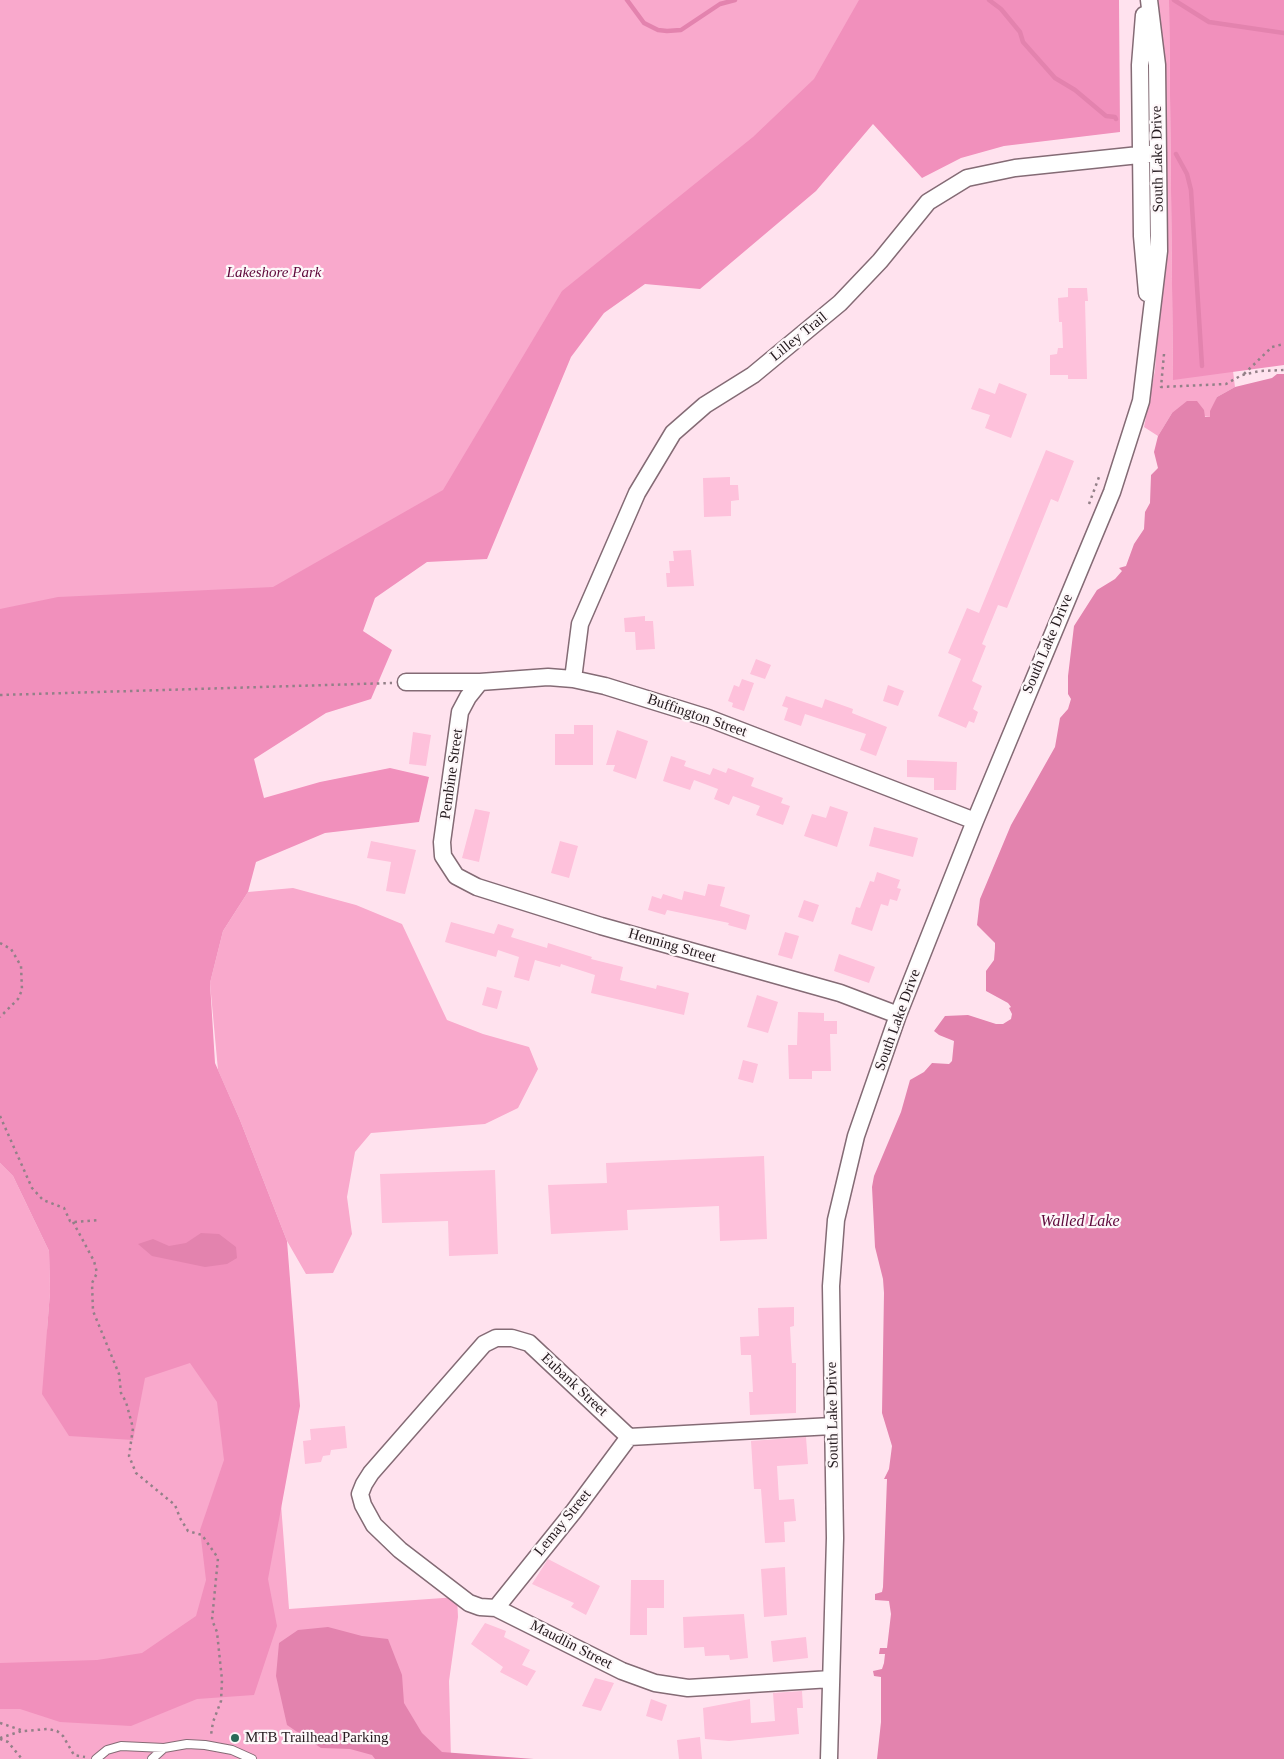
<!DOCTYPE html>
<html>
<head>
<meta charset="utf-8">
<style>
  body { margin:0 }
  canvas { display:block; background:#ffe2ee }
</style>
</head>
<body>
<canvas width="1284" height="1759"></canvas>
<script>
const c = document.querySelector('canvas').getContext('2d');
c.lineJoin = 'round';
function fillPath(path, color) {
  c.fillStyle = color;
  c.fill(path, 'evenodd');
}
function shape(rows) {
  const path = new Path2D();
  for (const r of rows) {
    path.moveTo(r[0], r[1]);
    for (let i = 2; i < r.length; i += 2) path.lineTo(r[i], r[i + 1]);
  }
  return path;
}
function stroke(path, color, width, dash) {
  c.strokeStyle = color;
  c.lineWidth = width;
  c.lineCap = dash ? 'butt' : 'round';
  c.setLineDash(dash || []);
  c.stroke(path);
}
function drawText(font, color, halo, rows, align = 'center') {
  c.font = font + ' Georgia,serif';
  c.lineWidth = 4.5;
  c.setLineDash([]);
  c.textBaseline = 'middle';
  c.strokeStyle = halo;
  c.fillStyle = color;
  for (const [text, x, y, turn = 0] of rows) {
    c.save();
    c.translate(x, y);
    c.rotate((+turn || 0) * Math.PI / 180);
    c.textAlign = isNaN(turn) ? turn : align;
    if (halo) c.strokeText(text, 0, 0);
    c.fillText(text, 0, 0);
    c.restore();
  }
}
fillPath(shape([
  [0,0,885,0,805,153,598,301,444,502,353,570,0,690],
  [1155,0,1169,0,1173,379,1233,371,1235,387,1217,397,1210,417,1172,413,1158,436,1144,427,1155,370,1163,255],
  [293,888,356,905,402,924,447,1020,483,1034,529,1047,538,1069,518,1108,485,1124,371,1133,355,1152,347,1197,352,1234,333,1273,306,1274,287,1241,240,1120,218,1070,210,983,223,931,248,892],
  [0,1163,13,1176,49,1251,50,1292,47,1331,267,1321,289,1609,457,1597,458,1617,449,1681,451,1759,0,1759]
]), '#f9a9cc');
fillPath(shape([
  [859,0,1119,0,1120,132,1004,146,961,158,922,178,873,124,816,191,700,289,645,284,604,313,571,357,487,559,427,562,375,598,363,631,392,650,371,699,326,713,254,759,264,798,320,782,390,768,429,777,419,822,325,833,256,862,248,892,223,931,210,983,215,1063,240,1120,287,1241,300,1406,268,1579,277,1626,254,1695,197,1699,131,1726,60,1722,20,1709,0,1709,0,1663,97,1660,142,1653,196,1616,206,1580,200,1530,224,1460,217,1402,190,1363,145,1378,133,1440,69,1436,42,1394,50,1292,49,1251,13,1176,0,1163,0,609,58,597,273,587,443,490,562,291,753,137,814,79],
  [1169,0,1284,0,1284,365,1173,380]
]), '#f190bc');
fillPath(shape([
  [1277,374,1284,374,1284,1759,877,1759,881,1722,881,1677,874,1676,873,1671,882,1669,884,1663,885,1654,879,1654,880,1648,887,1648,891,1614,889,1601,875,1600,875,1594,882,1592,883,1587,887,1479,884,1479,889,1469,892,1446,882,1413,884,1293,883,1279,875,1247,872,1187,874,1176,901,1112,910,1080,924,1072,932,1063,949,1064,952,1061,954,1041,939,1035,934,1031,945,1016,968,1015,996,1024,1003,1024,1011,1019,1012,1014,1009,1008,1011,1007,1008,1003,986,991,986,971,994,960,995,948,995,943,977,925,980,899,1011,825,1055,747,1060,718,1068,709,1071,699,1068,694,1068,676,1074,626,1097,590,1115,579,1122,571,1119,568,1126,566,1134,544,1144,529,1145,512,1150,503,1151,475,1158,468,1154,452,1158,436,1172,413,1187,401,1197,401,1204,410,1205,417,1210,417,1210,411,1217,397,1235,387,1272,378],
  [201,1233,219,1234,236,1247,237,1258,227,1264,205,1267,152,1256,138,1244,153,1239,169,1246,186,1243],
  [328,1627,362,1636,388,1639,402,1675,404,1703,422,1733,442,1752,534,1759,375,1759,372,1755,350,1749,321,1748,287,1725,276,1676,279,1643,298,1630]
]), '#e383ae');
stroke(shape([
  [627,0,644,23,658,30,667,31,681,30,720,4,735,0],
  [989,0,1001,9,1020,32,1023,42,1055,78,1075,90,1106,116,1115,117,1116,119],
  [1174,0,1209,22,1284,33],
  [1176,154,1187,174,1191,190,1202,366]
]), '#e383ae', 4.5);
fillPath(shape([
  [1068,288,1087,288,1088,301,1085,301,1087,379,1068,379,1068,375,1050,375,1050,355,1057,354,1058,348,1063,348,1062,322,1059,322,1058,298,1068,297],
  [999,383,1027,394,1011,438,985,428,990,415,971,409,979,388,995,394],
  [1046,450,1074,461,1058,502,1051,499,1007,608,998,605,982,644,986,646,972,681,982,686,973,709,978,712,974,723,969,721,966,728,938,716,961,659,948,653,967,608,979,613],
  [730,477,730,485,738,485,739,500,731,501,731,516,704,517,703,478],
  [691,550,694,586,667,587,666,573,670,573,669,561,674,561,673,551],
  [645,616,645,621,653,621,655,649,636,650,635,632,625,632,624,618],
  [756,659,771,665,765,679,750,674],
  [742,679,754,683,744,711,732,707,733,703,728,701,734,685,739,687],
  [888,685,904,691,898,706,883,701],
  [786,696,822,708,825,699,853,709,852,713,887,727,876,756,860,750,866,734,805,714,801,726,784,720,788,708,782,706],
  [574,725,593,725,593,765,555,765,555,734,574,734],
  [617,730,648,741,636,779,613,771,615,765,606,765],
  [413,732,431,735,426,766,409,764],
  [671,756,686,761,684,766,710,775,713,768,726,773,728,768,754,778,751,786,783,798,781,803,790,806,783,825,756,815,760,806,733,796,729,805,714,799,718,789,694,780,690,790,663,781],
  [907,760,957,762,956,790,934,790,934,778,907,777],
  [830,806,848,812,837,847,804,836,812,814,826,818],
  [475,809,490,812,479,862,462,858],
  [874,827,918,838,913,857,869,846],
  [371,841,416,850,405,894,386,891,391,862,367,858],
  [560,841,578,846,569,878,551,873],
  [877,872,900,880,897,888,901,889,897,901,890,899,888,906,881,904,872,931,851,924,856,907,860,908,870,881,874,882],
  [708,884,725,887,720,906,750,915,746,930,728,925,729,923,667,910,665,915,648,910,652,896,661,899,663,894,682,900,684,891,705,896],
  [804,900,819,905,813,922,798,917],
  [451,922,494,934,498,924,514,929,511,937,547,948,548,943,592,957,591,959,623,967,620,980,656,989,657,985,689,993,684,1015,591,993,595,975,561,964,560,967,535,960,529,981,514,977,519,957,498,950,496,957,445,942],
  [785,932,799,936,792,959,778,955],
  [839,954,875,967,869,983,834,971],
  [487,987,502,991,497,1009,482,1005],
  [757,995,778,1002,768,1033,747,1027],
  [798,1012,824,1013,824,1021,837,1021,837,1034,830,1034,831,1071,812,1071,812,1079,789,1079,788,1045,797,1045],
  [743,1060,758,1064,753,1083,738,1079],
  [764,1156,767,1239,720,1241,719,1206,627,1210,628,1230,551,1234,548,1185,607,1183,606,1163],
  [495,1170,498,1254,449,1256,448,1221,382,1223,380,1174],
  [794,1307,794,1326,790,1327,792,1363,796,1363,796,1413,750,1415,749,1392,753,1392,751,1355,741,1355,740,1337,759,1336,758,1308],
  [345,1426,347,1448,331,1450,330,1455,323,1456,321,1462,305,1464,303,1441,311,1440,310,1429],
  [806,1437,808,1464,777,1466,779,1500,794,1499,796,1521,784,1522,785,1542,765,1543,761,1489,754,1489,751,1441],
  [548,1559,600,1586,586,1615,571,1607,574,1603,532,1584],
  [785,1567,787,1615,764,1617,761,1569],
  [631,1580,664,1580,664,1608,647,1608,647,1635,630,1635],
  [744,1614,748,1658,730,1660,729,1655,705,1656,704,1647,684,1648,683,1617],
  [485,1623,506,1631,504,1637,530,1650,522,1665,536,1671,527,1686,500,1672,503,1667,471,1644],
  [806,1637,808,1658,773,1662,771,1641],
  [595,1678,614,1683,601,1711,582,1706],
  [802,1691,803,1708,797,1708,799,1734,729,1741,705,1739,703,1708,750,1699,751,1723,775,1721,773,1693],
  [651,1699,667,1705,662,1721,646,1716],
  [700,1737,702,1759,679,1759,677,1740]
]), '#fec1db');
const service = shape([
  [164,1748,187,1744,205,1745,232,1750,252,1759],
  [96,1759,107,1750,121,1746,164,1748,152,1759]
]);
const minor = shape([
  [1144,15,1140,65,1142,236,1147,293],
  [573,679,580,624,637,493,673,433,705,405,753,375,840,303,880,261,928,202,967,178,1015,168,1158,153],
  [406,682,480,682,548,677,573,679,605,686,708,718,975,821],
  [480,682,468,697,460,712,442,842,443,856,456,876,477,887,601,926,840,993,898,1015],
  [496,1608,574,1511,629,1437],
  [831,1679,688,1688,655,1683,622,1671,496,1608,480,1607,469,1603,400,1550,374,1525,363,1505,360,1494,364,1484,371,1473,484,1344,496,1338,512,1338,529,1343,629,1437,832,1426],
  [829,1759,835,1538,831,1286,836,1220,856,1136,898,1015,975,821,1112,492,1141,401,1159,251,1157,65,1149,0]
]);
stroke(service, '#846b75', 10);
stroke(minor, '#846b75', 19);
stroke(shape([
  [1164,354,1161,387,1226,384,1242,375,1260,371,1284,370],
  [1244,374,1272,347,1284,344],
  [1089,504,1099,477],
  [0,695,392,683],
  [0,943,11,949,21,966,22,990,18,999,0,1017],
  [0,1116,32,1188,43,1200,64,1208,70,1221,73,1222,100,1220],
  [73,1222,94,1261,97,1273,92,1283,93,1311,119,1374,121,1393,126,1402,133,1428,129,1456,136,1473,175,1505,180,1518,188,1531,202,1535,218,1558,212,1620,217,1632,222,1680,221,1701,213,1722,211,1735],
  [0,1723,24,1731,48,1729,57,1731,63,1736,74,1755,85,1757],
  [0,1738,22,1731],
  [0,1739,8,1742,22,1759]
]), '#938088', 2.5, [2.5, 4]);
stroke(service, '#fff', 8);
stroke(minor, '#fff', 16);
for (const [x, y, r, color] of [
  [235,1738,5,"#2a6a58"]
]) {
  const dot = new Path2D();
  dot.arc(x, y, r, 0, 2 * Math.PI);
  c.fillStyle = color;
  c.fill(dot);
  stroke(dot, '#fdf7f9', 2);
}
drawText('15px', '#241a1e', '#fdf7f9', [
  ["South Lake Drive",1158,159,-91],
  ["Lilley Trail",799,337,-39],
  ["South Lake Drive",1048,644,-67],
  ["Buffington Street",697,716,19],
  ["Pembine Street",452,774,-82],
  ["Henning Street",672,946,16],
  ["South Lake Drive",898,1020,-70],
  ["Eubank Street",574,1385,43],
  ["South Lake Drive",833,1415,-91],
  ["Lemay Street",563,1523,-51],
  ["Maudlin Street",571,1645,27]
]);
drawText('italic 15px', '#5e073a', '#fdf7f9', [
  ["Lakeshore Park",274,273]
]);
drawText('15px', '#241a1e', '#fdf7f9', [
  ["MTB Trailhead Parking",245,1738]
], 'left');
drawText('italic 16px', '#5f083b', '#fdf7f9', [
  ["Walled Lake",1080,1222]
]);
</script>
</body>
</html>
